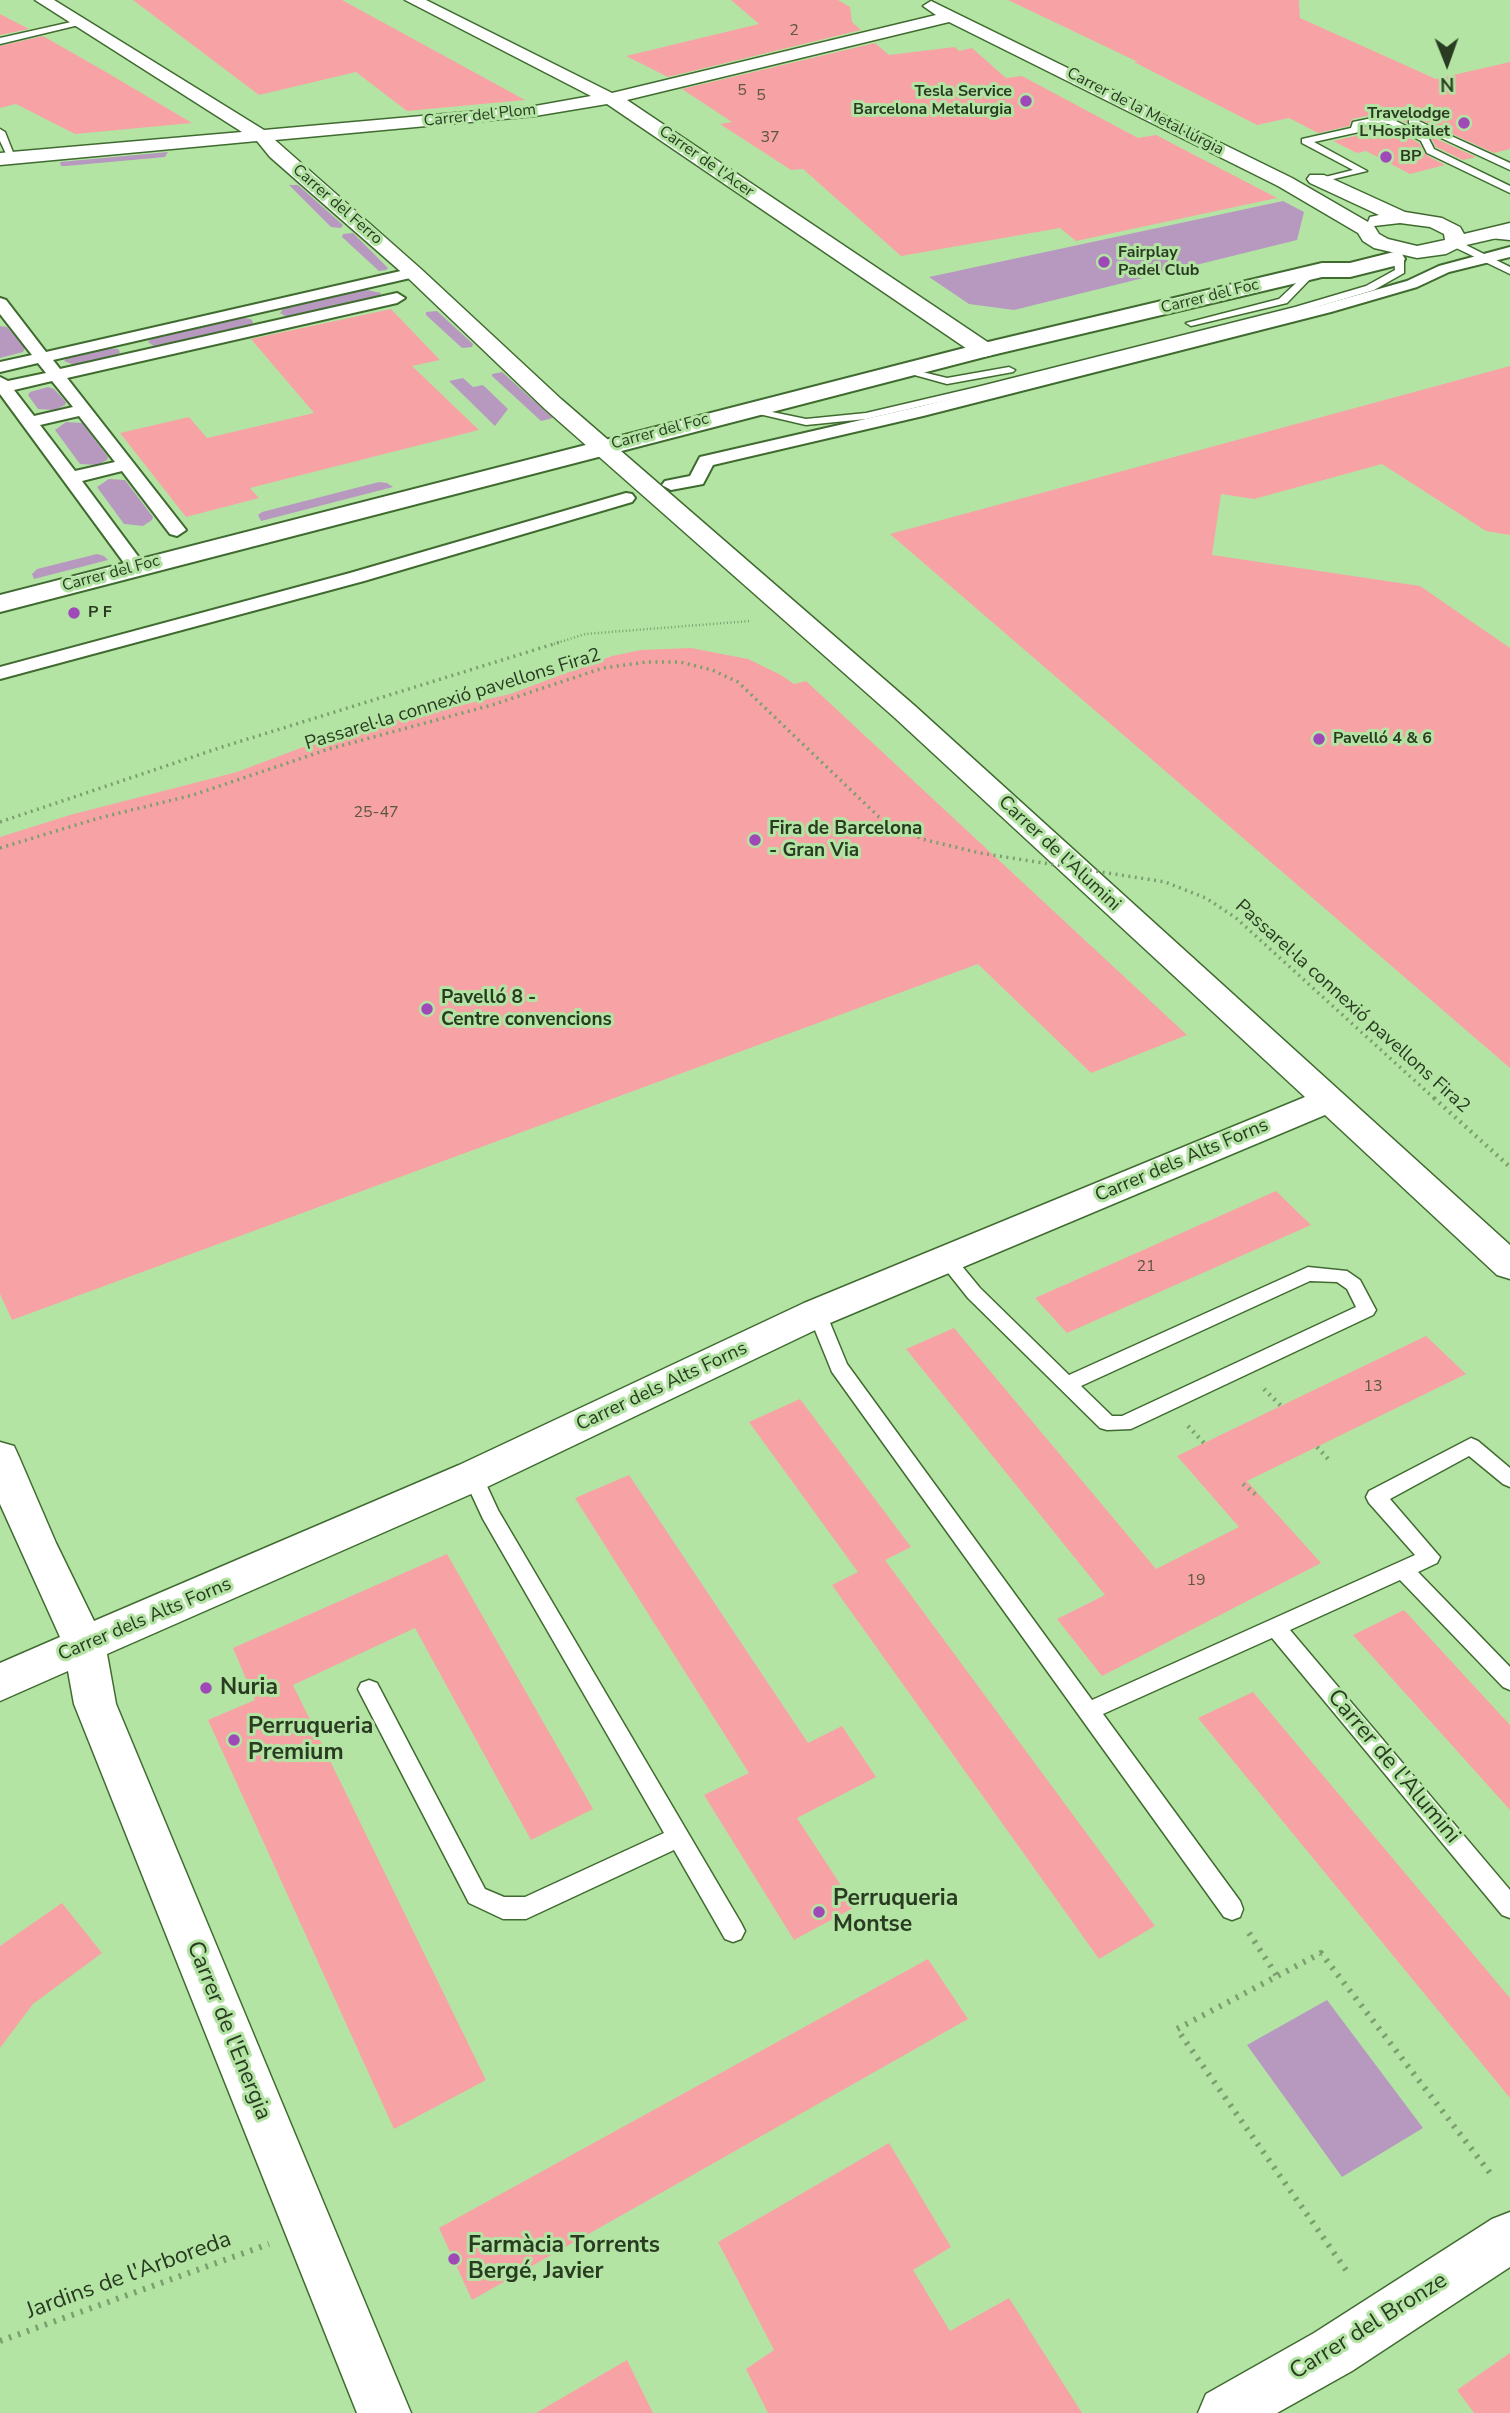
<!DOCTYPE html>
<html>
<head>
<meta charset="utf-8">
<style>
  body { margin:0 }
  #map { position:relative; width:1510px; height:2413px; overflow:hidden; background:#b4e4a4; font-family:"Nunito Sans",sans-serif }
  canvas { display:block }
  .north { position:absolute; left:1412px; top:28px; width:70px; height:70px; -webkit-text-stroke:5px #b4e4a4; paint-order:stroke; rotate:179deg; font-size:19px; font-weight:700; line-height:28px; text-align:center; color:#293c22 }
  .north::after { content:''; display:block; margin:auto; width:24px; height:32px; background:#293c22; clip-path:polygon(50% 0,100% 100%,50% 72%,0 100%) }
</style>
</head>
<body>
<div id="map">
<canvas width="1510" height="2413"></canvas>
<div class="north">N</div>
</div>
<script>
const c = document.querySelector('canvas').getContext('2d');
c.lineJoin = 'round';
function fillPath(path, color) {
  c.fillStyle = color;
  c.fill(path, 'evenodd');
}
function shape(rows) {
  const path = new Path2D();
  for (const r of rows) {
    path.moveTo(r[0], r[1]);
    for (let i = 2; i < r.length; i += 2) path.lineTo(r[i], r[i + 1]);
  }
  return path;
}
function stroke(path, color, width, dash) {
  c.strokeStyle = color;
  c.lineWidth = width;
  c.lineCap = dash ? 'butt' : 'round';
  c.setLineDash(dash || []);
  c.stroke(path);
}
function drawText(font, color, halo, rows, align = 'center') {
  c.font = font + ' "Nunito Sans",sans-serif';
  c.lineWidth = 6;
  c.setLineDash([]);
  c.textBaseline = 'middle';
  c.strokeStyle = halo;
  c.fillStyle = color;
  for (const [text, x, y, turn = 0] of rows) {
    c.save();
    c.translate(x, y);
    c.rotate((+turn || 0) * Math.PI / 180);
    c.textAlign = isNaN(turn) ? turn : align;
    if (halo) c.strokeText(text, 0, 0);
    c.fillText(text, 0, 0);
    c.restore();
  }
}
fillPath(shape([
  [168,152,165,157,66,166,61,166,60,162],
  [289,185,298,185,343,225,341,228,331,227],
  [1283,201,1304,212,1297,240,1014,310,969,304,929,277],
  [353,233,388,268,386,270,379,271,342,237,343,234],
  [363,289,381,293,379,298,297,317,287,317,280,313,285,306],
  [437,311,473,344,472,347,462,348,426,315,426,312],
  [235,317,251,319,253,322,250,327,164,347,155,347,148,342,154,336],
  [0,326,7,327,25,348,23,352,0,358],
  [102,347,118,349,120,352,117,356,82,365,74,365,64,361,70,354],
  [502,372,553,418,541,421,492,376,492,374],
  [463,378,473,387,483,385,508,409,495,426,449,381],
  [48,387,54,389,66,402,65,405,55,410,38,409,28,395,30,392],
  [66,422,82,423,108,457,107,460,97,465,80,464,55,430],
  [109,479,125,480,153,517,152,520,143,526,124,524,97,487],
  [379,482,387,483,393,487,261,521,258,515,262,512],
  [97,554,104,556,108,560,34,579,32,574,37,569],
  [1327,2000,1423,2128,1342,2177,1247,2045]
]), '#b799c0');
fillPath(shape([
  [133,0,342,0,525,100,407,111,356,72,259,95],
  [731,0,838,0,850,7,852,22,861,30,668,77,626,56,759,24],
  [1008,0,1299,0,1300,18,1436,79,1510,62,1510,149,1494,153,1413,116,1407,117,1407,123,1394,117,1376,114,1352,119,1349,126,1318,133,1289,118,1257,125,1134,62,1138,62],
  [0,14,29,29,0,35],
  [43,36,106,72,192,123,75,134,16,104,0,108,0,46],
  [875,43,889,55,955,47,959,51,972,48,1006,78,1022,76,1138,138,1156,135,1277,198,1076,241,1060,228,901,256,803,169,791,170,720,124,732,122,682,89],
  [1377,126,1388,127,1419,143,1426,155,1445,165,1410,174,1366,151,1357,153,1333,141,1360,135,1363,128],
  [1430,136,1476,157,1463,160,1436,147],
  [391,309,440,360,412,366,479,430,250,488,259,498,186,517,120,433,189,417,207,438,314,413,251,339],
  [1510,366,1510,535,1486,531,1382,464,1254,499,1221,494,1212,555,1420,586,1510,648,1510,1068,890,534],
  [691,648,748,659,781,675,794,684,806,681,1187,1035,1091,1073,978,964,12,1320,0,1294,0,837,70,815,237,772,343,732,510,694,612,656,641,650],
  [1276,1191,1311,1225,1067,1333,1035,1298],
  [954,1328,1156,1569,1239,1527,1177,1456,1426,1336,1466,1374,1247,1481,1321,1563,1102,1676,1057,1619,1105,1595,906,1349],
  [800,1399,911,1547,885,1560,1155,1926,1099,1959,832,1585,858,1572,749,1422],
  [629,1475,808,1743,842,1726,876,1777,797,1818,855,1907,794,1940,704,1795,749,1773,575,1498],
  [447,1554,593,1809,531,1840,415,1628,293,1685,486,2080,394,2129,208,1720,255,1700,233,1648],
  [1404,1610,1510,1725,1510,1810,1353,1635],
  [1253,1692,1510,1998,1510,2098,1198,1718],
  [62,1903,102,1953,33,2004,0,2048,0,1946],
  [928,1959,968,2019,472,2300,439,2228],
  [889,2143,951,2247,913,2270,950,2331,1009,2298,1082,2413,768,2413,746,2369,774,2350,718,2242],
  [1510,2353,1510,2413,1474,2413,1457,2390],
  [627,2360,653,2413,536,2413]
]), '#f7a3a5');
const service = shape([
  [80,20,83,24,0,44,0,38,80,20],
  [1377,117,1394,120,1428,137,1434,149,1510,186,1510,193,1427,153,1421,141,1389,124,1377,123,1361,126,1359,132,1314,142,1367,171,1317,183,1317,179,1353,170,1302,143,1302,139,1351,128,1353,122,1377,117],
  [1412,118,1510,163,1510,170,1409,123,1409,119,1412,118],
  [0,129,5,132,16,160,8,158,0,141,0,129],
  [1484,232,1510,234,1510,240,1480,237,1479,235,1484,232],
  [1450,241,1458,241,1510,267,1510,274,1450,245,1450,241],
  [1399,255,1404,258,1404,273,1374,290,1303,311,978,393,866,419,806,425,742,410,748,407,806,419,866,413,977,387,1295,307,1366,286,1395,270,1394,258,1399,255],
  [1311,269,1316,272,1315,274,1287,303,1191,326,1186,323,1279,299,1311,269],
  [1009,367,1015,370,1013,372,947,384,900,371,906,368,947,378,1009,367],
  [946,1253,952,1254,980,1288,1069,1375,1308,1267,1347,1271,1360,1280,1376,1310,1373,1315,1131,1429,1107,1430,1100,1428,968,1298,937,1259,940,1254,946,1253],
  [1310,1281,1337,1282,1347,1289,1356,1307,1122,1416,1112,1416,1081,1386,1310,1281],
  [817,1306,823,1308,826,1313,847,1364,1092,1700,1415,1555,1369,1503,1366,1497,1369,1491,1471,1438,1478,1441,1510,1468,1510,1487,1503,1484,1469,1456,1390,1499,1440,1557,1437,1563,1418,1572,1510,1667,1510,1690,1503,1687,1400,1580,1290,1630,1510,1890,1510,1918,1502,1915,1272,1638,1103,1714,1240,1901,1243,1909,1240,1917,1232,1920,1224,1917,832,1372,808,1313,811,1308,817,1306],
  [473,1468,480,1471,498,1510,741,1923,745,1931,741,1939,733,1942,725,1939,674,1850,526,1919,503,1919,469,1903,361,1695,358,1689,361,1683,369,1680,377,1683,485,1889,504,1897,525,1897,664,1833,483,1519,463,1476,466,1471,473,1468]
]);
const pedestrian = shape([
  [1510,247,1510,257,1449,272,1417,287,1331,312,923,416,713,465,703,484,671,490,662,485,665,481,690,476,700,457,922,406,1319,306,1407,281,1439,266,1510,247],
  [414,268,419,270,422,273,419,276,53,360,60,369,397,293,405,298,397,303,67,378,186,530,177,536,170,534,122,471,82,481,146,567,144,571,130,571,0,394,0,377,8,381,46,373,38,363,0,372,0,362,32,355,0,314,0,298,6,300,46,352,414,268],
  [52,381,73,407,34,416,14,390,52,381],
  [79,416,115,462,75,471,40,425,79,416],
  [626,493,632,494,635,498,632,502,364,581,0,679,0,667,350,573,626,493]
]);
const minor = shape([
  [35,0,54,0,264,130,535,106,591,96,405,0,426,0,612,93,936,15,923,6,931,1,1292,178,1368,222,1370,217,1379,215,1310,183,1307,179,1310,175,1324,175,1405,212,1442,218,1460,227,1464,234,1510,223,1510,235,1462,246,1446,254,1417,258,1374,248,1363,241,1358,233,1278,186,949,22,627,100,992,345,995,350,992,355,984,357,976,355,607,104,535,116,275,140,421,269,561,399,915,706,1510,1245,1510,1279,1497,1275,1325,1115,830,1323,487,1487,107,1654,116,1704,411,2413,357,2413,74,1704,68,1671,0,1701,0,1663,60,1637,0,1504,0,1442,14,1446,19,1457,56,1543,94,1621,459,1465,804,1303,1305,1097,895,718,545,409,407,277,270,157,257,141,0,165,0,153,242,132,35,0],
  [1400,223,1430,227,1444,234,1445,240,1417,246,1388,239,1379,234,1374,226,1400,223],
  [1510,2212,1510,2267,1352,2371,1277,2413,1198,2413,1206,2394,1314,2333,1492,2219,1510,2212]
]);
const tertiary = shape([
  [1394,252,1402,254,1405,259,1402,264,1350,277,1322,277,988,356,0,612,0,595,984,343,1322,263,1350,263,1394,252]
]);
stroke(service, '#406b30', 3);
stroke(pedestrian, '#406b30', 4);
stroke(minor, '#406b30', 3);
stroke(tertiary, '#406b30', 4);
stroke(shape([
  [554,644,585,634,750,621]
]), '#7b9f6e', 2.5, [1, 2.5]);
stroke(shape([
  [0,822,222,747,560,642]
]), '#7b9f6e', 3.5, [2, 4.5]);
stroke(shape([
  [1264,1389,1281,1406],
  [1188,1426,1204,1443],
  [1317,1447,1329,1460],
  [1243,1484,1256,1495]
]), '#7b9f6e', 4.5, [2, 5]);
stroke(shape([
  [1249,1933,1277,1976],
  [1346,2270,1177,2029,1321,1953,1490,2173],
  [0,2341,269,2244]
]), '#7b9f6e', 6, [2.5, 7]);
fillPath(service, '#fff');
fillPath(pedestrian, '#fff');
fillPath(minor, '#fff');
fillPath(tertiary, '#fff');
stroke(shape([
  [0,848,99,818,193,795,329,749,492,705,603,668,647,662,680,662,712,670,738,682,879,817,922,839,980,853,1165,882,1206,898,1236,918,1436,1100]
]), '#7b9f6e', 3.5, [2, 4.5]);
stroke(shape([
  [1434,1098,1510,1167]
]), '#7b9f6e', 4.5, [2, 5]);
for (const [x, y, r, color] of [
  [1026,101,7,"#9e49b7"],
  [1464,123,7,"#9e49b7"],
  [1386,157,7,"#9e49b7"],
  [1104,262,7,"#9e49b7"],
  [74,613,7,"#9e49b7"],
  [1319,739,7,"#9e49b7"],
  [755,840,7,"#9e49b7"],
  [427,1009,7,"#9e49b7"],
  [206,1688,7,"#9e49b7"],
  [234,1740,7,"#9e49b7"],
  [819,1912,7,"#9e49b7"],
  [454,2259,7,"#9e49b7"]
]) {
  const dot = new Path2D();
  dot.arc(x, y, r, 0, 2 * Math.PI);
  c.fillStyle = color;
  c.fill(dot);
  stroke(dot, '#b4e4a4', 2.5);
}
drawText('16px', '#5c5643', null, [
  ["2",794,31],
  ["5",742,91],
  ["5",761,96],
  ["37",770,138],
  ["25-47",376,813],
  ["21",1146,1267],
  ["13",1373,1387],
  ["19",1196,1581]
]);
drawText('bold 16px', '#293c22', '#b4e4a4', [
  ["Tesla Service",1012,92,"right"],
  ["Barcelona Metalurgia",1012,110,"right"],
  ["Travelodge",1450,114,"right"],
  ["L'Hospitalet",1450,132,"right"],
  ["BP",1400,157],
  ["Fairplay",1118,253],
  ["Padel Club",1118,271],
  ["P F",88,613],
  ["Pavelló 4 & 6",1333,739]
], 'left');
drawText('16px', '#293c22', '#b4e4a4', [
  ["Carrer de la Metal·lúrgia",1145,112,27],
  ["Carrer del Plom",480,116,-6],
  ["Carrer de l'Acer",706,162,35],
  ["Carrer del Ferro",337,205,41],
  ["Carrer del Foc",1210,297,-14],
  ["Carrer del Foc",660,432,-15],
  ["Carrer del Foc",111,574,-15]
]);
drawText('19px', '#293c22', '#b4e4a4', [
  ["Passarel·la connexió pavellons Fira2",453,700,-17],
  ["Carrer de l'Alumini",1059,854,43],
  ["Passarel·la connexió pavellons Fira2",1352,1007,42],
  ["Carrer dels Alts Forns",1182,1161,-23],
  ["Carrer dels Alts Forns",662,1387,-25],
  ["Carrer dels Alts Forns",145,1620,-23]
]);
drawText('bold 19px', '#293c22', '#b4e4a4', [
  ["Fira de Barcelona",769,829],
  ["- Gran Via",769,851],
  ["Pavelló 8 -",441,998],
  ["Centre convencions",441,1020]
], 'left');
drawText('bold 23px', '#293c22', '#b4e4a4', [
  ["Nuria",220,1688],
  ["Perruqueria",248,1727],
  ["Premium",248,1753],
  ["Perruqueria",833,1899],
  ["Montse",833,1925],
  ["Farmàcia Torrents",468,2246],
  ["Bergé, Javier",468,2272]
], 'left');
drawText('23px', '#293c22', '#b4e4a4', [
  ["Carrer de l'Alumini",1393,1767,50],
  ["Carrer de l'Energia",228,2031,68],
  ["Jardins de l'Arboreda",129,2276,-20],
  ["Carrer del Bronze",1369,2327,-32]
]);
</script>
</body>
</html>
